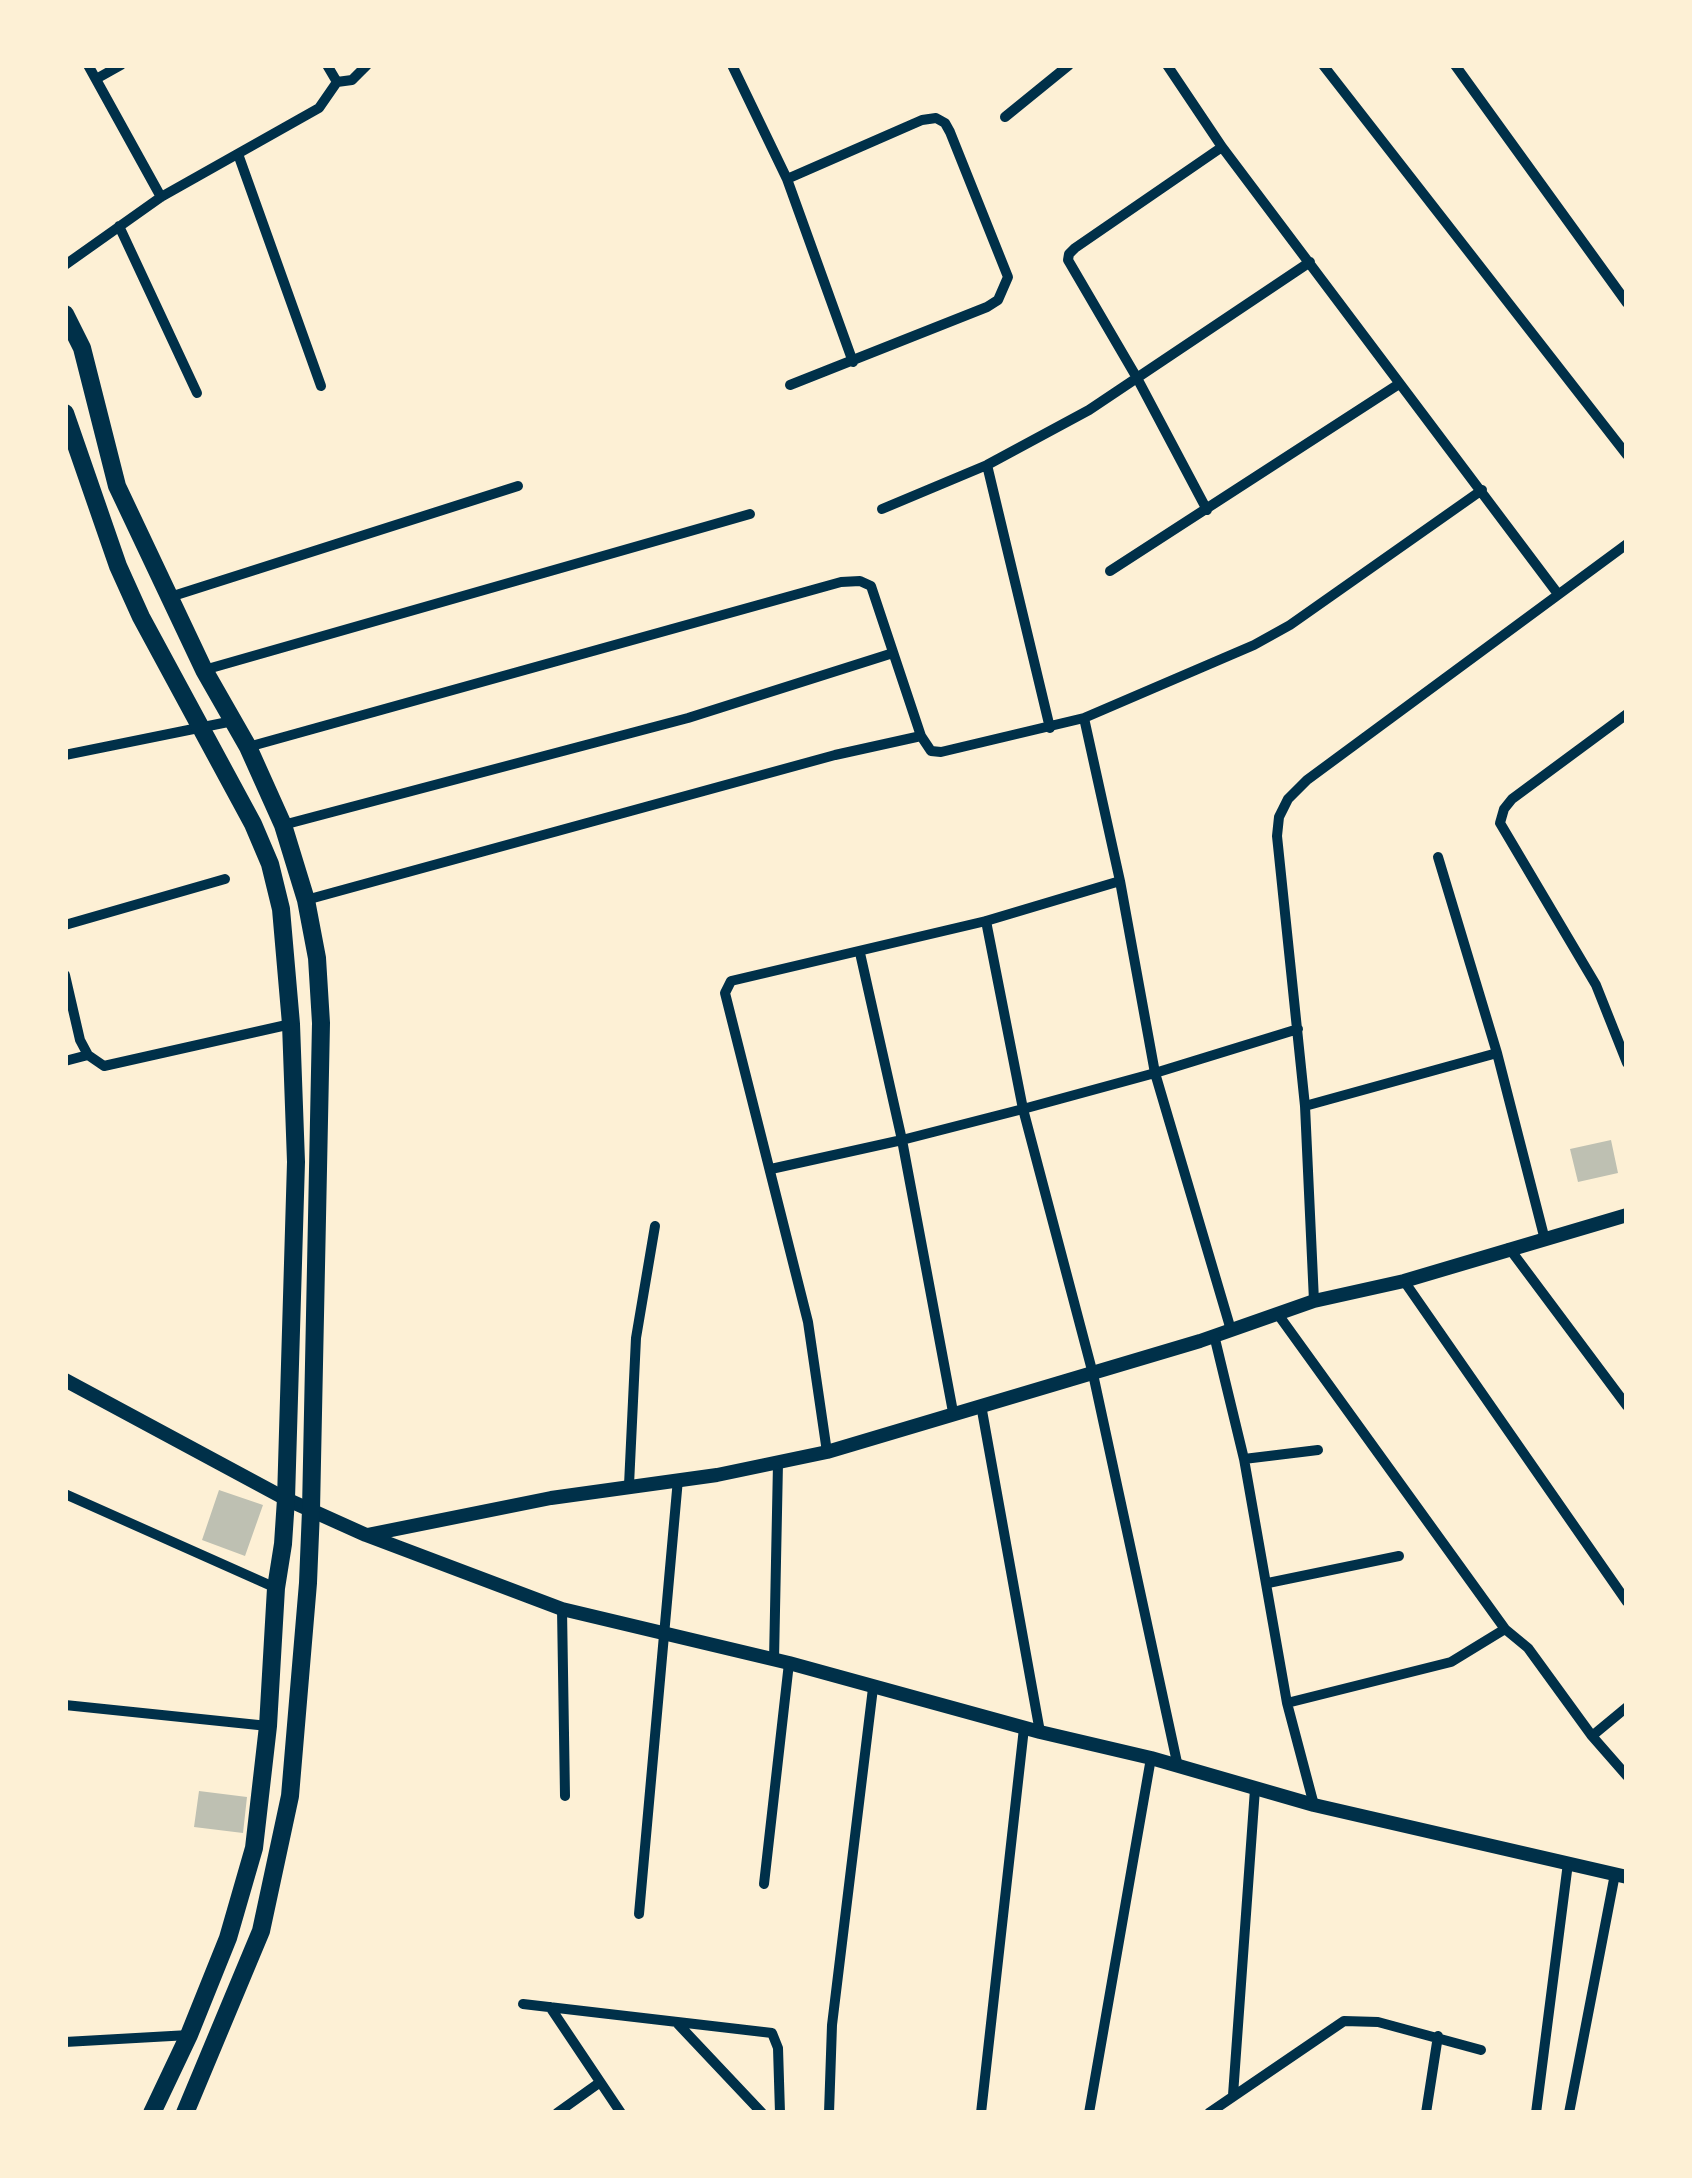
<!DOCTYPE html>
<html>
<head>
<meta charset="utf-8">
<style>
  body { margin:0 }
  #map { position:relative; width:1692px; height:2178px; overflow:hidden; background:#fdf0d5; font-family:"Titillium Web",sans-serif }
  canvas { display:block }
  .frame { position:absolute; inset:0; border:68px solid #fdf0d5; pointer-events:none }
</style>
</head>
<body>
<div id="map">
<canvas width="1692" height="2178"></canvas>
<div class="frame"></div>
</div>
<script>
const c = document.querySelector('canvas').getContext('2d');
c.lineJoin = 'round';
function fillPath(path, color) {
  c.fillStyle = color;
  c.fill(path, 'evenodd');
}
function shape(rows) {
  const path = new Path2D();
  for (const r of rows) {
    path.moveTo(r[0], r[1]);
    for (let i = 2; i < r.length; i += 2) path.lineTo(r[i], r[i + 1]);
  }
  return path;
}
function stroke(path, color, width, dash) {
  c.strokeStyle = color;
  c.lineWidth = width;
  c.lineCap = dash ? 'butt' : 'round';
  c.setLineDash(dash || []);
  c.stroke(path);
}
fillPath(shape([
  [1611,1140,1618,1173,1578,1182,1570,1149],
  [219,1490,263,1505,245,1556,202,1540],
  [199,1791,247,1797,243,1833,194,1827]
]), '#bec0b2');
stroke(shape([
  [88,65,161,197],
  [327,65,337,82],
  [732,65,787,179,853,362],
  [1167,65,1222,147,1558,594],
  [1323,65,1627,455],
  [1455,65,1627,303],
  [96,79,121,65],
  [1005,117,1069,65],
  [238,154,321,386],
  [787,179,922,120,936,118,945,123,950,132,1008,277,998,300,987,307,790,385],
  [119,226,197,393],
  [65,265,161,197,319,108,337,82,352,80,367,65],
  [987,465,1050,728],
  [882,509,987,465,1089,410,1310,262],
  [1207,510,1137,378,1068,260,1069,254,1075,248,1222,147],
  [1110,571,1399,384],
  [170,597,518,486],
  [204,670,750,514],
  [1627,714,1512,799,1504,809,1500,823,1596,985,1627,1063],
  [1084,718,1254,645,1290,625,1482,490],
  [248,747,841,582,860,581,871,586,921,736,931,751,941,752,1084,718,1120,881,1155,1073,1231,1330],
  [65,755,233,721],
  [283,825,688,718,893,653],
  [1438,857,1497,1053,1545,1240],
  [306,900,835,755,921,736],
  [986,921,1023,1109,1093,1374,1178,1767],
  [65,925,225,879],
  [860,953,902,1140,953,1412],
  [65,975,80,1040,88,1055,104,1066,291,1024],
  [65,1061,88,1055],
  [1305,1106,1497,1053],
  [771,1169,902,1140,1023,1109,1155,1073,1298,1029],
  [1509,1248,1627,1406],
  [1404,1281,1627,1602],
  [1314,1301,1305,1106,1277,836,1279,817,1288,799,1307,780,1627,544],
  [1277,1313,1505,1629,1528,1648,1592,1736,1627,1776],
  [1214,1335,1244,1459,1287,1703,1314,1805],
  [981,1405,1040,1732],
  [827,1452,808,1322,725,993,731,981,986,921,1120,881],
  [1244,1459,1318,1450],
  [629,1485,636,1338,655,1226],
  [65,1494,276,1588],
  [1268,1583,1399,1556],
  [562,1609,565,1796],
  [774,1660,778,1463],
  [1287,1703,1451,1662,1505,1629],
  [65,1705,268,1726],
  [1592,1736,1627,1707],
  [764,1884,789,1663],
  [639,1914,678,1479],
  [523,2004,772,2033,778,2048,780,2113],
  [550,2007,621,2113],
  [678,2024,762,2113],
  [65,2042,189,2035],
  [1233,2095,1255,1789],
  [557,2113,599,2083],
  [829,2113,832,2025,873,1688],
  [981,2113,1024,1728],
  [1089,2113,1151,1758],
  [1209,2113,1344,2021,1378,2022,1481,2050],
  [1426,2113,1438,2036],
  [1536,2113,1568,1863],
  [1569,2113,1615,1874]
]), '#003049', 10);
stroke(shape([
  [65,1380,286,1499,366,1535,562,1609,789,1663,1040,1732,1151,1758,1314,1805,1627,1877],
  [367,1535,551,1498,717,1475,827,1452,1200,1341,1314,1301,1404,1281,1627,1215]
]), '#003049', 14);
stroke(shape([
  [65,314,82,348,117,486,204,670,248,747,283,825,306,900,317,958,321,1023,311,1510,308,1583,290,1796,261,1931,185,2113],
  [65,413,118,566,141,617,253,824,270,864,281,909,291,1024,296,1162,286,1499,283,1544,276,1588,268,1726,254,1848,228,1938,189,2035,152,2113]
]), '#003049', 18);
</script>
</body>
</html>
